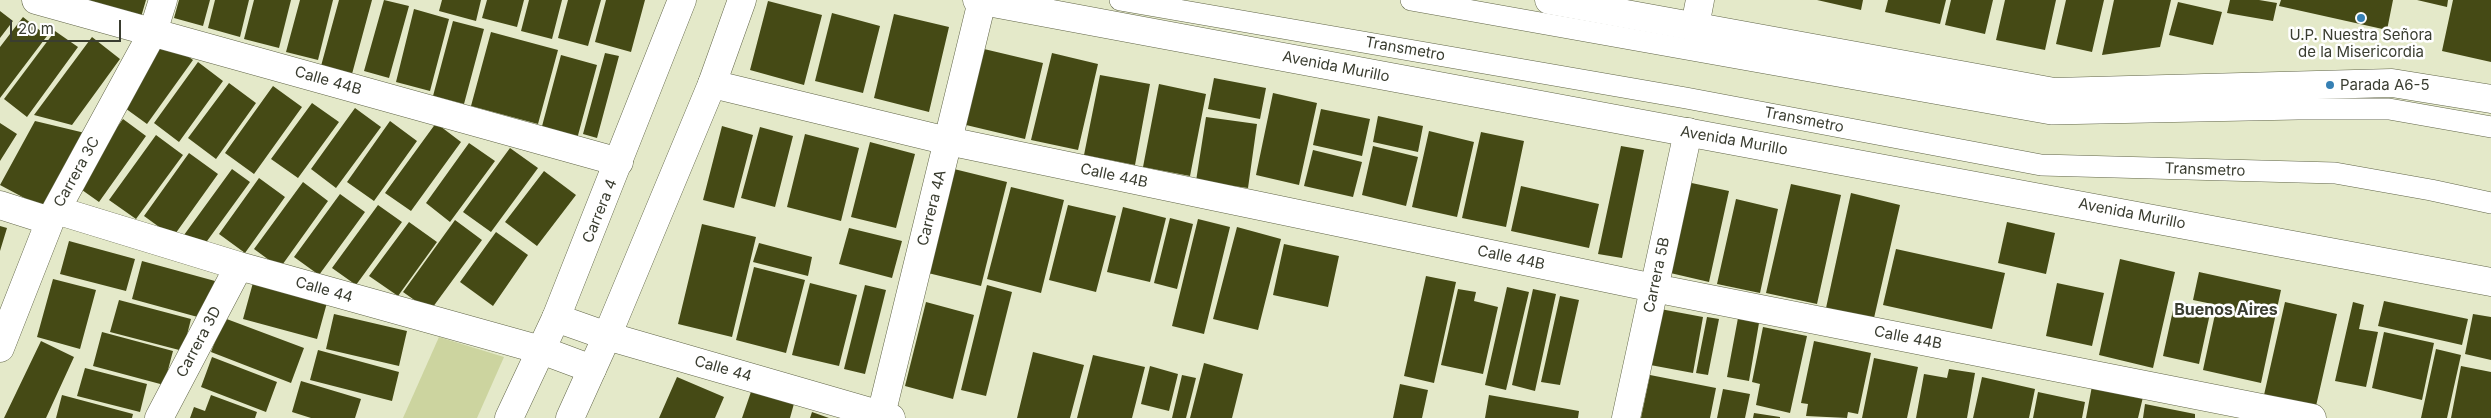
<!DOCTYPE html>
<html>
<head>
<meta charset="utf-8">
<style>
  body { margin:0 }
  #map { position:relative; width:2491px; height:418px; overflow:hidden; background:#e4e9c9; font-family:Inter,sans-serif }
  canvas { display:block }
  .scale { position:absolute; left:10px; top:20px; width:111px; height:22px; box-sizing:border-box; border:2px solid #3a3d30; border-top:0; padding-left:6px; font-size:15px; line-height:18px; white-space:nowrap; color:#3a3d30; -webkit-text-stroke:4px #fff; paint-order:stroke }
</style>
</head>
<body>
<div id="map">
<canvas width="2491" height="418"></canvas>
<div class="scale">20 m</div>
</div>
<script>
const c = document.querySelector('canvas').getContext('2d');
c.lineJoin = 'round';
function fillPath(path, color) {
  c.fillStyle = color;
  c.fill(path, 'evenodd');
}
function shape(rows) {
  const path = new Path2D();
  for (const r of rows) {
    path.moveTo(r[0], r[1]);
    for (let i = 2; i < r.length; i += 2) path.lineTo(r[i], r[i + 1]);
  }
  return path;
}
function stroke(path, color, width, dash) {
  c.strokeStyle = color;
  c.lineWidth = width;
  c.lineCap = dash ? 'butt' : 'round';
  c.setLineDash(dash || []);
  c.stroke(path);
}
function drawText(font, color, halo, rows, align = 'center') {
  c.font = font + ' Inter,sans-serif';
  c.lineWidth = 5;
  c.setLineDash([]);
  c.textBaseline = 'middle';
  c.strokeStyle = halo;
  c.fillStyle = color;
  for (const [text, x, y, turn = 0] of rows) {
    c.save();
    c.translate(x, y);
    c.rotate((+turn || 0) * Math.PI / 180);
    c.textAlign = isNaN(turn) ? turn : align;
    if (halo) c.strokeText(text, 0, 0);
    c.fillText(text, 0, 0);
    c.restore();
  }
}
fillPath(shape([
  [439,337,504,357,477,418,403,418]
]), '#ccd49f');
fillPath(shape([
  [86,0,146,0,141,17],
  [179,0,210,0,203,26,174,18],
  [215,0,249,0,240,37,208,28],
  [254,0,291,0,279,48,244,39],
  [300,0,333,0,318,60,286,52],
  [339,0,372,0,352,74,321,66],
  [384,0,409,6,389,78,364,71],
  [442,0,481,0,476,21,439,11],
  [487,0,524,0,517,27,482,18],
  [529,0,562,0,552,39,521,31],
  [568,0,601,0,588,46,558,38],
  [606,0,645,0,631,52,595,42],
  [1817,0,1863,0,1861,10],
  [1888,0,1946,0,1940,24,1885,12],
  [1951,0,1993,0,1985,34,1945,25],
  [2005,0,2056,0,2045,50,1996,40],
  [2066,0,2104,0,2092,52,2056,44],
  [2114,0,2171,0,2160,47,2102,55],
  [2230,0,2259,0,2277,3,2273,21,2227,13],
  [2281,0,2393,0,2387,30,2279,6],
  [2417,0,2448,0,2447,7],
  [2453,0,2491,0,2491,62,2442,51],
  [768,1,822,15,804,85,750,70],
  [2178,2,2222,12,2213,45,2169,35],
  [414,9,449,19,430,91,396,82],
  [0,11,13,21,0,38],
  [832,13,880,26,863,93,815,81],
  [894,14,949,27,929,112,874,98],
  [23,17,47,36,0,98,0,47],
  [453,21,484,29,464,104,433,96],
  [55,31,78,47,27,117,4,99],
  [491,32,558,50,538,124,471,106],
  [92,37,120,59,72,125,34,115],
  [165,39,193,60,147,124,118,103],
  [984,49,1043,63,1025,139,966,125],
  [605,53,619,56,597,138,583,134],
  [1052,53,1098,64,1078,150,1031,140],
  [561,55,597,65,577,139,541,130],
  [198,62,223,81,179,142,154,123],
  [1100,75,1150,84,1135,165,1084,155],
  [1214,78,1266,88,1260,119,1208,109],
  [229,83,256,103,216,159,188,138],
  [1159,84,1206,94,1190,176,1143,167],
  [273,86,302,107,254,174,225,153],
  [1273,93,1317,103,1299,185,1256,175],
  [312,103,339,122,298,178,271,159],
  [355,108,381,127,336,188,311,169],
  [1321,109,1370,119,1362,156,1313,145],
  [1378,116,1423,126,1418,152,1373,142],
  [1206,117,1257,124,1248,188,1196,181],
  [123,119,146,136,99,202,75,185],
  [35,121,85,133,45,209,0,185],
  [390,121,417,141,374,201,347,182],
  [0,123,17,134,0,161],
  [436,123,461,142,411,211,385,193],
  [722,126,753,135,734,208,703,200],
  [760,127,793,136,775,207,741,198],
  [1429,131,1474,142,1457,217,1412,207],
  [1481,132,1524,141,1506,227,1462,218],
  [805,134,859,148,841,221,787,207],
  [156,135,183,155,136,219,109,200],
  [870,142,915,154,896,228,851,217],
  [469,143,495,161,450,222,426,203],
  [1373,146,1418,157,1406,206,1362,195],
  [1621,146,1644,150,1622,258,1598,254],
  [510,148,538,168,491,232,463,212],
  [1313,150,1362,162,1353,197,1304,186],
  [189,153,218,174,173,237,144,216],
  [232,169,250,182,202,248,184,235],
  [954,169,1007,182,981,286,928,273],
  [544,171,576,195,537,246,505,222],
  [259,178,285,197,245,253,219,234],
  [303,182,328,201,280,268,254,249],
  [1687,182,1729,191,1709,282,1666,272],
  [1791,184,1841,195,1817,304,1766,293],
  [1521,186,1599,204,1589,248,1511,231],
  [1011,187,1064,200,1041,293,987,279],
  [1851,193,1900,205,1874,318,1826,308],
  [340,194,365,212,319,275,294,257],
  [1736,199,1778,209,1760,293,1717,284],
  [378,205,402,222,356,285,332,268],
  [1068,205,1116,216,1096,292,1049,280],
  [1123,207,1166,218,1150,282,1107,272],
  [1170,218,1193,224,1177,289,1154,283],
  [1198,219,1230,227,1204,334,1172,326],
  [455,220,482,240,430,311,403,292],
  [409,222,437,242,398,296,369,276],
  [2007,222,2055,233,2046,274,1998,263],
  [702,224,756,237,732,337,678,324],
  [0,226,7,228,0,251],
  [1237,227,1281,239,1258,330,1213,319],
  [849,228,902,241,892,278,839,264],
  [496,232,528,255,493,306,460,282],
  [69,241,135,259,126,291,60,274],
  [759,243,812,257,808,276,753,262],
  [1284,244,1339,256,1328,307,1273,295],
  [1896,249,2005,273,1992,329,1883,305],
  [2120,259,2175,272,2153,368,2099,355],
  [142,261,215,281,205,319,132,299],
  [754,267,805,280,786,353,736,340],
  [2199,272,2281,290,2261,383,2203,370,2217,305,2193,300],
  [1426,276,1456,282,1434,383,1404,376],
  [53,279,96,290,80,349,37,337],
  [254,279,328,299,317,339,243,319],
  [810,283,857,295,839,366,792,355],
  [2057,283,2104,293,2092,346,2046,336],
  [865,285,886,290,865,374,844,369],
  [987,285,1012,292,986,396,961,390],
  [1507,287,1529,292,1506,390,1485,385],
  [1458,289,1476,292,1474,301,1498,307,1483,374,1441,365],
  [1533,289,1556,294,1535,391,1512,385],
  [1560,296,1579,300,1560,385,1541,382],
  [119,300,191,319,183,351,110,332],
  [2175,301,2211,309,2199,364,2163,356],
  [2384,301,2468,319,2462,345,2378,326],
  [926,302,974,315,953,399,905,386],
  [2285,302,2337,314,2316,406,2264,395],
  [2353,302,2364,305,2359,329,2378,332,2366,387,2335,381],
  [1655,308,1703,317,1693,373,1645,364],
  [334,314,407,331,399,366,326,349],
  [2473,314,2491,317,2491,360,2465,354],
  [1707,317,1719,319,1708,375,1696,373],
  [224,318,304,348,291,383,211,352],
  [1738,318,1759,323,1749,381,1727,377],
  [1763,327,1807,336,1790,413,1756,405,1760,384,1752,382],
  [102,332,173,351,164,385,93,366],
  [2384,332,2434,343,2422,400,2372,388],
  [41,341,74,357,46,418,4,418],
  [1814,341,1871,353,1858,414,1848,412,1847,418,1806,416,1808,404,1801,403],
  [2436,349,2461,355,2447,418,2421,418],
  [318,350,399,372,392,401,310,380],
  [1033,352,1084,365,1070,418,1017,418],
  [1093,355,1145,367,1132,418,1077,418],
  [212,357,277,382,266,412,201,387],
  [1874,358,1918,367,1907,418,1862,418],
  [1204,363,1243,374,1232,418,1190,418],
  [1150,366,1178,374,1169,411,1141,404],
  [2461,366,2491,372,2491,418,2451,418],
  [85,368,147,384,140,412,77,396],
  [1949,369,1975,373,1967,418,1916,418,1924,374,1947,378],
  [1182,375,1196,378,1186,418,1172,418],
  [1650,375,1716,388,1710,418,1641,418],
  [677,377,724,397,715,418,659,418],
  [1982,377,2035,389,2029,418,1973,418],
  [301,381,361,399,355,418,311,418,292,412],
  [1400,384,1428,390,1422,418,1393,418],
  [753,386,795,400,790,418,742,418],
  [2092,386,2143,397,2138,418,2086,418],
  [1723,389,1750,394,1745,418,1717,418],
  [2038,392,2085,402,2082,418,2033,418],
  [62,395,133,414,132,418,56,418],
  [211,395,257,412,255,418,190,418,194,407,205,411],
  [1489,395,1579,411,1578,418,1485,418],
  [2145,404,2195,414,2195,418,2143,418],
  [812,412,829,418,810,418],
  [1754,413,1780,417,1780,418,1753,418]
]), '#454a15');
const lane = shape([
  [1120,0,1686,98,2041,165,2335,173,2431,190,2491,203],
  [1411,0,2051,114,2298,109,2389,109,2491,127]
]);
const street = shape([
  [36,0,619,162],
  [1695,26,1700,0],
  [712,84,948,141,1654,288,2312,418],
  [0,205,50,221],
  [56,210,239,266,541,350,592,369],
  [556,318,607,336,891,418],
  [0,348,50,221,153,32,163,0],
  [881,415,982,1],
  [159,418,239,266],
  [1626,418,1688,132]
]);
const secondary = shape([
  [509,418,556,318,682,0],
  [570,418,607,336,712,84,742,0]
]);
const primary = shape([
  [977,0,2491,282],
  [1549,0,2054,92,2392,83,2491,99]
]);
stroke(lane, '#616548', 22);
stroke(street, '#616548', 29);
stroke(secondary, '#616548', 29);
stroke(primary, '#616548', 29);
stroke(lane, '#fff', 21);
stroke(street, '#fff', 28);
stroke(secondary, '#fff', 28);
stroke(primary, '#fff', 28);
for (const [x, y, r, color] of [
  [2361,18,5,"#3680b4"],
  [2330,85,5,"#3680b4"]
]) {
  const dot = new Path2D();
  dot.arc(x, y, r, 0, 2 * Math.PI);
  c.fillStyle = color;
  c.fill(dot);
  stroke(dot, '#fff', 2);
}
drawText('15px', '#3a3d30', '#fff', [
  ["U.P. Nuestra Señora",2361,35],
  ["de la Misericordia",2361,52],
  ["Parada A6-5",2340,85,"left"]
]);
drawText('15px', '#3a3d30', '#fff', [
  ["Transmetro",1405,49,10],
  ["Avenida Murillo",1336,67,11],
  ["Calle 44B",328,81,16],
  ["Transmetro",1804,120,11],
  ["Avenida Murillo",1734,141,10],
  ["Transmetro",2205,170,2],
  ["Carrera 3C",77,172,-61],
  ["Calle 44B",1114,176,12],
  ["Carrera 4A",932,208,-76],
  ["Carrera 4",600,211,-68],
  ["Avenida Murillo",2132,214,11],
  ["Calle 44B",1511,258,12],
  ["Carrera 5B",1657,275,-78],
  ["Calle 44",324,290,16],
  ["Calle 44B",1908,338,11],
  ["Carrera 3D",199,342,-62],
  ["Calle 44",723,369,16]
]);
drawText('bold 16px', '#3a3d30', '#fff', [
  ["Buenos Aires",2226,310]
]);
</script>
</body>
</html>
